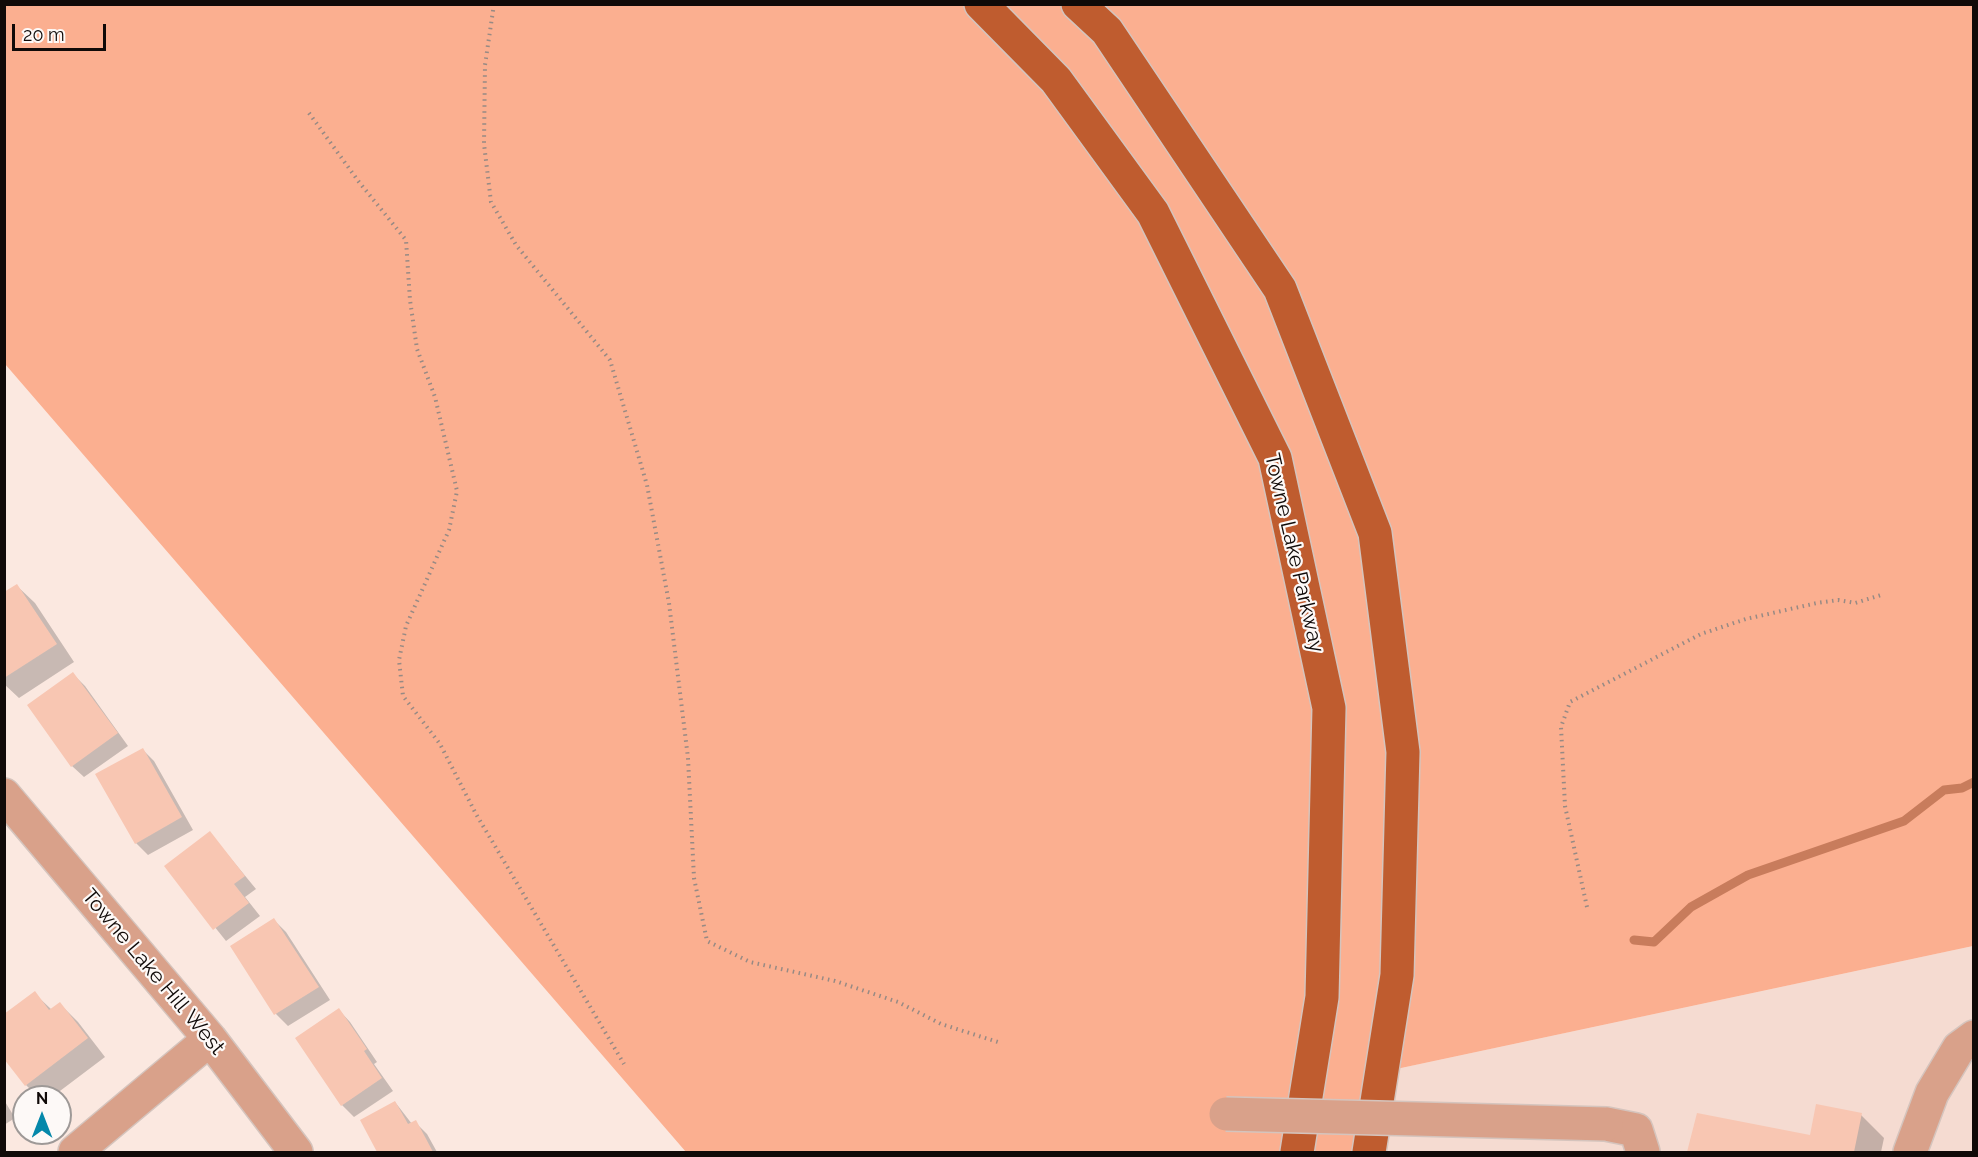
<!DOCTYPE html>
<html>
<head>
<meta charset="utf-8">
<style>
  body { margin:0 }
  #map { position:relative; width:1978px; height:1157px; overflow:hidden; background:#fbe8e0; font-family:Raleway,sans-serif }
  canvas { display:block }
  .frame { position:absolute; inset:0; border:6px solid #100a08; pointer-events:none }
  .north { position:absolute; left:12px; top:1085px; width:60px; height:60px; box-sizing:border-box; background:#fdf9f7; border:2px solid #9e9997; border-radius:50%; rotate:0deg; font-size:16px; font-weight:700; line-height:24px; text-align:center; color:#100a08 }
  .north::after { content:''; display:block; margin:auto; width:21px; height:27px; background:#0588aa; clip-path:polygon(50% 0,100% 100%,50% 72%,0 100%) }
  .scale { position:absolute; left:12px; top:24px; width:94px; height:27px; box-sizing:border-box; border:3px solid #100a08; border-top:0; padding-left:8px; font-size:18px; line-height:21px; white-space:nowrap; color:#100a08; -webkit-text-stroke:4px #fdf9f7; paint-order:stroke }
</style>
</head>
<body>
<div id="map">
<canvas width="1978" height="1157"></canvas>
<div class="frame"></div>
<div class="north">N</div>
<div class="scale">20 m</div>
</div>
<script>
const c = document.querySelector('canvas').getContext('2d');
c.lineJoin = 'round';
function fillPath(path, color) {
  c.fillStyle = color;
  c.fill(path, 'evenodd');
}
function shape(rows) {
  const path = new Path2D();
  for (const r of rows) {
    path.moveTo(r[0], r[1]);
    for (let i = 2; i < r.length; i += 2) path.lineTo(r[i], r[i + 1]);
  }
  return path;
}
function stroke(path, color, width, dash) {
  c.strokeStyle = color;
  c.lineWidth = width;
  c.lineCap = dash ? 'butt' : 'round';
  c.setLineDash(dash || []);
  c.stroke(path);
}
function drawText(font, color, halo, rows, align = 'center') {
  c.font = font + ' Raleway,sans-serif';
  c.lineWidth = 4.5;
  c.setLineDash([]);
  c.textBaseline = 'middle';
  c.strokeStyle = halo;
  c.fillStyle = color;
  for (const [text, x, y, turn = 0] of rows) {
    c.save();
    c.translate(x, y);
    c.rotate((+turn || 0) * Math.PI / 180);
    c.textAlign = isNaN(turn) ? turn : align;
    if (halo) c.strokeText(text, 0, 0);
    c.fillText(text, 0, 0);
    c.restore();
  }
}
fillPath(shape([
  [1973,946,1973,1152,1353,1152,1373,1074]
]), '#f5dbd1');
fillPath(shape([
  [4,5,1973,5,1973,946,1373,1074,1353,1152,686,1152,5,364]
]), '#fbaf90');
fillPath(shape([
  [17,586,35,603,74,662,19,698,4,684,4,594],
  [73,674,85,686,128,746,84,777,72,766],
  [142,749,154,761,193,830,148,855,136,843],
  [210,833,256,889,245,897,260,916,226,941,166,866],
  [274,920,286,932,330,1000,288,1026,276,1014,232,946],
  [34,993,52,1010,60,1004,78,1022,105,1057,52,1097,38,1097,26,1085],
  [339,1010,350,1022,377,1062,374,1064,393,1091,354,1117,342,1105],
  [4,1100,15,1118,4,1125],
  [395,1102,412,1124,415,1122,427,1134,437,1152,379,1152,362,1121],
  [1861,1115,1884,1138,1881,1152,1688,1152,1691,1139,1811,1137]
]), '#0003');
stroke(shape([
  [1634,940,1654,942,1691,907,1748,875,1904,821,1944,790,1962,788,1974,782]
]), '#c87c5c', 9);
fillPath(shape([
  [17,584,57,644,4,678,4,592],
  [73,672,118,733,71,767,27,705],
  [143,748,182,817,135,844,95,774],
  [210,831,245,876,234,884,249,903,213,930,164,866],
  [274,918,319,987,274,1015,230,946],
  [35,991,49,1010,60,1002,88,1038,25,1086,4,1059,4,1014],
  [339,1008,367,1049,364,1051,382,1078,341,1106,295,1038],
  [395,1101,408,1124,416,1120,433,1152,377,1152,360,1120],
  [1816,1104,1862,1113,1854,1152,1687,1152,1697,1113,1810,1135]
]), '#f8c6b2');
const minor = shape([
  [4,795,210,1039,296,1152],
  [1606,1124,1636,1130,1643,1152],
  [75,1152,210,1039],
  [1910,1152,1932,1093,1959,1048,1974,1037]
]);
const major = shape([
  [981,4,1056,80,1153,213,1275,458,1329,708,1322,997,1297,1152],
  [1078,4,1107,31,1280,289,1375,533,1403,752,1397,975,1369,1152]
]);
stroke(minor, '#d5c4bd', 36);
stroke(major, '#d5c4bd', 36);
stroke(shape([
  [494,4,485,65,484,144,491,202,516,245,610,360,647,485,669,603,688,758,694,878,707,941,750,962,835,981,898,1002,941,1024,1001,1043],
  [309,113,359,182,406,240,410,300,417,349,435,397,457,491,449,530,406,626,399,660,403,696,440,744,476,814,624,1064],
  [1587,907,1565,806,1561,727,1570,702,1701,634,1746,619,1817,603,1838,600,1855,603,1881,595]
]), '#978a84', 4, [1.5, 4.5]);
stroke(minor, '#d9a18a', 33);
stroke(major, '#bf5c2f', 33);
const minorBridge = shape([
  [1226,1114,1606,1124]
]);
stroke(minorBridge, '#d5c4bd', 36, []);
stroke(minorBridge, '#d9a18a', 33);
drawText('21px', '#100a08', '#fdf9f7', [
  ["Towne Lake Parkway",1294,553,77],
  ["Towne Lake Hill West",153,972,50]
]);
</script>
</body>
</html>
